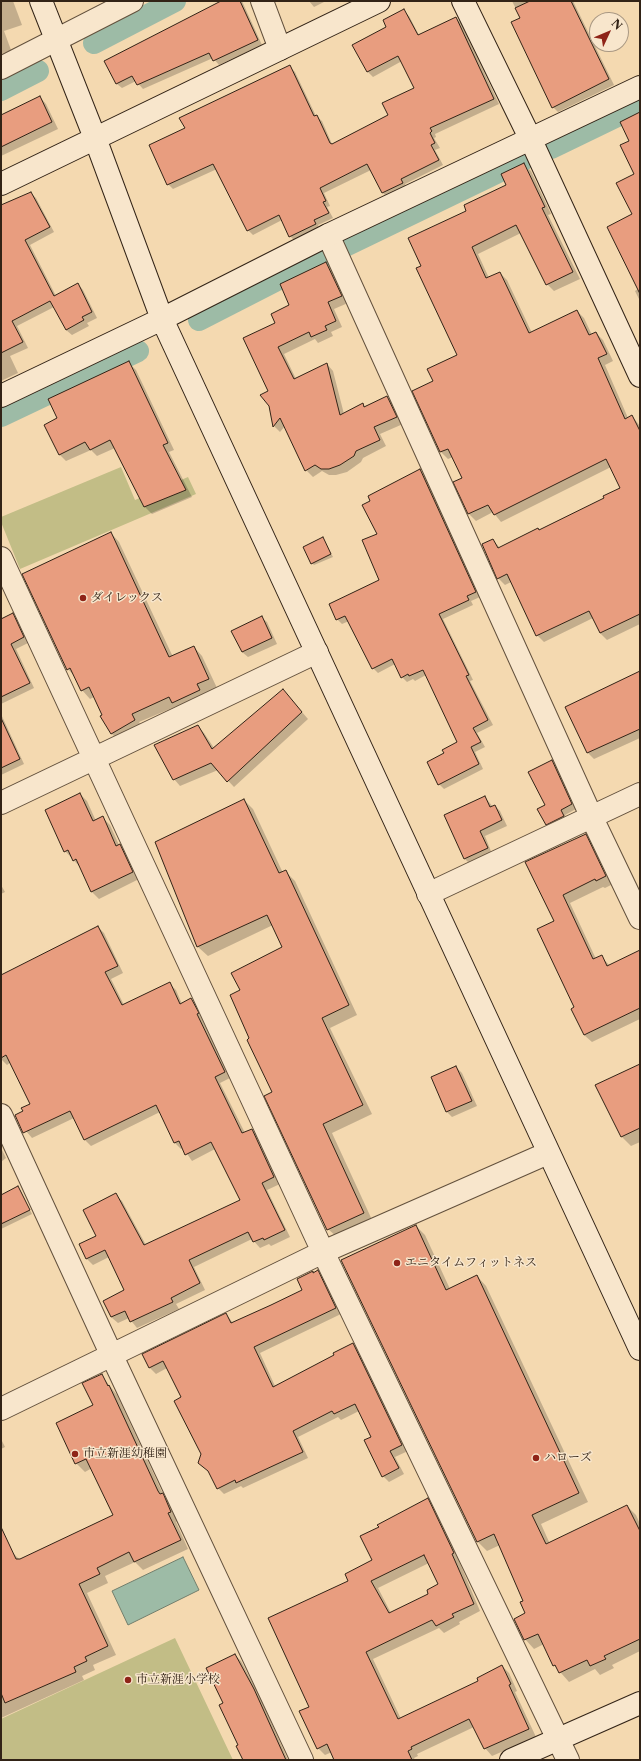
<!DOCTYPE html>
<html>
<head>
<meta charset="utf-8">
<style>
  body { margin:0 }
  #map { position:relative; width:641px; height:1761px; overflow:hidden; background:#f4d9b0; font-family:"Libre Caslon Text",serif }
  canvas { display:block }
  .frame { position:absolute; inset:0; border:2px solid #322316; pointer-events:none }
  .north { position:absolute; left:589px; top:12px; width:40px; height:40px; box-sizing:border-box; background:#f8e6cc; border:1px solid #a99883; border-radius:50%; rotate:46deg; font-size:11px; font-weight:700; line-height:16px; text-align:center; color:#322316 }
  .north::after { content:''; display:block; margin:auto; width:14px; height:18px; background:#8f2418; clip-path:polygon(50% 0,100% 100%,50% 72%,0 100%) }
</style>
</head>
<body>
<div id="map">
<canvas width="641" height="1761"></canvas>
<div class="frame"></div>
<div class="north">N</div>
</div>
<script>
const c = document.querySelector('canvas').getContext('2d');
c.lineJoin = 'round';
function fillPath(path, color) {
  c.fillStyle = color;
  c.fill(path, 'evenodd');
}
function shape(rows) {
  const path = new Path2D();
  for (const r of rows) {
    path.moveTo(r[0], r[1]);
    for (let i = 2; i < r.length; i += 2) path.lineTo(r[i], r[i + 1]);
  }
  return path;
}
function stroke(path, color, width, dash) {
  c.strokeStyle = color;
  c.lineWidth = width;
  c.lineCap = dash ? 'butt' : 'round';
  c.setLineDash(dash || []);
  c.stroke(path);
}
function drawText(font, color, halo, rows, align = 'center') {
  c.font = font + ' "Libre Caslon Text","Noto Serif JP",serif';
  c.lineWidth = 3;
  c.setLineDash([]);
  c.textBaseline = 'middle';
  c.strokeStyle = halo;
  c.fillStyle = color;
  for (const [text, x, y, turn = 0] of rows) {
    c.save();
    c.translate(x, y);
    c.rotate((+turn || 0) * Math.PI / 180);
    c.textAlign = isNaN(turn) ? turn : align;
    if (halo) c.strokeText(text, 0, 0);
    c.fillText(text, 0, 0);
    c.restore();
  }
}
fillPath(shape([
  [121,467,135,500,188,477,196,494,20,569,1,522,1,517],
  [175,1638,233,1760,1,1760,1,1719]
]), '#c2bd86');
const water = shape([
  [183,1557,199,1590,128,1625,112,1591,183,1557]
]);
fillPath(water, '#9dbba6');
stroke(water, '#727e6c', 1);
fillPath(shape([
  [1,1,13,1,22,25,4,31,11,50,1,54],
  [225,1,242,1,262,45,219,65,213,58,143,89,136,81,122,88,117,84,105,61],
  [309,1,326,1,314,7],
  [512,1,573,1,614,85,558,112,553,107,521,19],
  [404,11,409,16,419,35,456,18,461,23,499,104,435,134,436,137,434,138,440,148,435,150,443,165,405,184,407,188,388,198,383,193,371,170,324,193,330,206,327,207,333,218,318,225,320,229,295,241,290,236,282,220,253,235,248,230,217,169,173,189,168,184,187,129,290,67,295,72,316,116,322,121,332,144,390,116,416,89,402,61,373,77,368,72,354,45,387,27],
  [40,97,46,104,58,129,1,156,1,116],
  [640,111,640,301,635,291,638,289,634,215,635,174,631,141,620,121],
  [524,164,531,171,551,214,548,215,580,279,554,291,547,284,521,233,478,254,489,278,500,273,507,280,532,333,577,311,584,318,592,335,596,333,603,340,613,361,605,365,628,418,632,416,640,426,640,624,607,640,600,633,593,618,544,642,537,635,511,582,505,585,498,578,483,545,493,540,500,548,539,531,605,498,621,488,611,467,501,522,493,512,476,521,469,514,455,482,463,478,453,457,448,459,441,452,414,391,434,382,459,356,422,266,468,211,508,186],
  [31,193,36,198,54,232,30,245,56,296,78,284,83,290,97,318,87,323,89,326,72,335,66,330,54,307,17,326,28,348,10,356,18,373,1,381,1,207],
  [326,263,333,270,348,303,334,309,342,327,331,332,333,336,318,343,315,339,284,354,296,379,327,364,333,371,344,414,363,405,365,407,387,397,394,404,403,424,380,434,386,446,363,458,361,462,347,472,336,475,329,475,322,471,313,477,306,470,285,426,280,432,274,426,270,406,269,391,277,323],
  [129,363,136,370,174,450,169,452,192,497,152,514,145,507,115,448,97,456,91,450,66,461,59,454,58,419],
  [420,470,425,475,480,597,471,601,473,605,443,619,473,680,470,681,493,725,477,733,485,747,475,752,483,769,444,789,439,784,445,754,459,742,426,675,415,681,413,679,407,682,402,677,395,664,378,673,373,668,349,621,342,624,337,619,380,580,378,534],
  [111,533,119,542,173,657,194,647,202,656,217,688,205,693,208,699,182,711,177,706,139,722,143,729,120,742,112,734,101,716,103,715,94,697,90,699,82,690,76,678,68,669],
  [323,538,333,557,314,565,312,563],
  [13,614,17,619,28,643,16,649,34,688,1,704,1,620],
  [261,617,267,622,277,644,248,657,242,652],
  [640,673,640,738,594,759,588,753,567,708],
  [283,690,308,719,234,787,218,770,180,786,174,779,197,726,204,733,214,748],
  [1,714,24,764,1,775],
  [552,761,556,766,576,809,565,815,568,821,551,829,546,824],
  [80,794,87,801,96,821,103,818,110,825,119,845,127,852,139,879,99,899,92,892,80,867,65,851],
  [485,797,493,807,495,806,500,811,507,826,485,836,492,854,470,864,465,859],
  [244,800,253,809,283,873,285,871,295,881,357,1015,330,1028,372,1114,332,1133,373,1222,338,1238,328,1229,251,1039,242,991,283,947,273,925,208,956,198,947,156,842],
  [586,835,593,843,613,884,605,888,603,887,570,903,596,959,601,956,610,966,640,951,640,1019,592,1042,584,1035,575,1008,556,921,527,863],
  [1,885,5,892,1,894],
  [98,927,104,933,123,973,111,979,124,1005,170,984,176,990,182,1004,191,999,198,1006,204,1020,203,1021,230,1078,220,1083,245,1133,252,1130,258,1136,280,1184,267,1190,290,1237,271,1246,269,1244,260,1248,252,1239,194,1267,205,1290,176,1304,179,1309,137,1328,129,1318,118,1323,111,1317,125,1290,109,1257,93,1265,87,1259,80,1245,97,1237,116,1195,122,1201,146,1245,241,1201,215,1149,192,1161,183,1148,181,1149,175,1143,160,1112,91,1146,85,1140,74,1118,32,1138,26,1131,32,1105,11,1062,7,1065,1,1059,1,976],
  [640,1065,640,1142,631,1146,622,1137,597,1086],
  [456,1067,462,1073,477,1106,452,1117,447,1112,432,1078],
  [1,1148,6,1158,1,1162],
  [18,1187,32,1214,1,1229,1,1196],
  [416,1226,425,1235,450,1289,477,1276,486,1286,588,1502,541,1524,550,1544,627,1506,636,1515,640,1524,640,1651,612,1665,614,1668,600,1675,595,1669,569,1682,554,1665,544,1644,534,1649,525,1639,526,1614,524,1601,500,1545,487,1551,478,1542],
  [312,1272,314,1274,318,1272,324,1278,341,1314,260,1353,275,1386,336,1355,353,1344,359,1350,408,1451,395,1457,404,1474,389,1482,383,1476,373,1437,359,1411,341,1420,338,1417,298,1437,308,1458,243,1488,241,1486,224,1494,218,1488,202,1454,182,1398,167,1368,156,1374,150,1368,143,1355,226,1314,233,1323,303,1290],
  [101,1375,117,1395,164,1496,171,1503,179,1520,176,1522,188,1549,143,1570,135,1562,105,1576,108,1583,87,1593,116,1655,93,1665,95,1670,82,1676,84,1680,1,1718,1,1556,11,1551,20,1560,114,1516,92,1468,85,1472,76,1463,57,1423,94,1406],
  [1,1439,5,1447,1,1449],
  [427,1499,435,1506,461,1560,459,1561,480,1611,459,1622,460,1624,444,1633,439,1628,373,1659,401,1719,480,1682,502,1666,509,1673,517,1691,515,1692,536,1737,492,1756,485,1748,474,1727,417,1754,418,1756,414,1758,415,1760,335,1760,332,1752,325,1755,318,1748,311,1707,350,1581,373,1560,380,1528,407,1511,406,1510],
  [429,1563,440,1585,429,1594,391,1613,378,1588],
  [235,1655,241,1661,259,1695,288,1760,245,1760,224,1704]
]), '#0003');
stroke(shape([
  [94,43,175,1],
  [1,90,38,71],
  [551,148,640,105],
  [345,246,523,160],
  [199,320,324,256],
  [1,416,138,351]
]), '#9dbba6', 22);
const building = shape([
  [221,1,240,1,258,40,213,61,209,53,137,85,132,76,116,84,104,61,221,1],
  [530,1,571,1,609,79,552,108,511,22,520,18,515,8,530,1],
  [404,9,418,35,456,17,494,99,430,128,432,131,430,133,435,143,431,145,439,160,401,179,403,183,382,193,367,164,320,188,326,201,323,202,329,213,314,220,316,224,289,237,279,215,247,231,213,164,167,185,149,145,185,128,179,118,290,65,314,116,317,115,330,143,332,144,388,115,382,103,414,88,398,56,367,72,352,45,386,27,383,20,404,9],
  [40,96,52,122,1,147,1,115,40,96],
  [640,112,640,294,607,227,632,214,616,183,634,174,620,145,629,141,620,122,640,112],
  [524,163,545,207,542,208,573,272,546,285,516,225,472,247,486,278,500,272,529,333,577,310,589,335,596,332,607,354,598,358,625,419,632,415,640,431,640,614,600,633,589,611,536,636,507,574,497,579,482,544,493,539,498,548,538,528,539,530,604,498,603,496,620,488,606,459,494,515,488,505,468,514,453,482,462,478,448,449,440,452,412,391,433,381,427,369,457,355,416,268,421,266,408,238,466,211,464,205,506,185,501,174,524,163],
  [31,192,50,227,25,240,54,296,78,283,92,312,82,317,84,320,66,330,50,301,12,321,23,342,1,353,1,205,31,192],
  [326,262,342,296,328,302,336,321,325,326,327,330,311,337,309,332,278,347,294,379,327,363,340,415,363,403,364,407,387,396,397,417,374,427,380,440,356,451,354,456,340,465,329,469,321,469,315,465,305,471,280,418,273,427,269,406,260,395,268,391,243,338,275,323,271,314,289,305,280,284,326,262],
  [129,361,168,443,163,445,186,490,144,507,110,440,90,450,85,442,59,455,44,425,57,418,48,399,129,361],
  [420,469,476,592,467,596,469,600,439,614,469,675,466,676,488,720,473,728,481,742,471,747,479,764,438,785,427,762,444,753,442,750,457,742,423,670,409,676,408,674,401,678,392,659,372,669,345,616,336,620,329,604,379,580,362,540,377,534,362,505,370,501,368,496,420,469],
  [111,532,169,657,194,646,209,679,197,684,200,690,172,703,169,697,132,714,135,720,111,734,100,716,102,715,89,687,81,691,70,668,67,670,22,574,111,532],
  [323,537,331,554,311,564,303,547,323,537],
  [13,613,24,637,11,644,30,683,1,697,1,619,13,613],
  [262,616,272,638,242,652,231,631,262,616],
  [640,671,640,729,587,753,565,707,640,671],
  [283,689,302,712,227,782,211,763,173,780,154,745,198,725,212,749,283,689],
  [1,718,20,759,1,768,1,718],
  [552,760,572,804,561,810,564,816,546,825,537,809,545,805,528,772,552,760],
  [80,793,93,821,103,816,116,846,120,844,133,872,91,892,76,859,73,861,68,850,64,852,45,810,80,793],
  [485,796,490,807,495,805,502,820,480,831,488,848,464,859,444,815,485,796],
  [244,799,279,873,286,870,349,1005,322,1018,363,1105,323,1124,364,1213,327,1230,264,1096,272,1092,247,1040,249,1038,230,995,240,990,231,973,282,947,267,915,197,947,155,842,244,799],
  [586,834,606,876,596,881,595,879,563,895,593,959,602,955,607,966,640,950,640,1008,584,1035,571,1009,574,1007,537,929,554,921,525,862,586,834],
  [98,926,118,966,105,972,122,1005,170,982,180,1004,191,998,199,1013,197,1014,225,1072,215,1077,242,1133,252,1129,274,1177,262,1183,285,1230,264,1240,263,1238,253,1242,248,1232,189,1260,200,1283,171,1298,173,1302,130,1322,125,1311,111,1317,103,1301,124,1290,105,1250,86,1259,79,1244,96,1236,83,1210,116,1193,144,1245,240,1200,211,1142,185,1155,179,1141,174,1143,156,1105,84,1140,70,1111,23,1133,15,1115,23,1111,21,1108,30,1104,6,1055,1,1058,1,975,98,926],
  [640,1064,640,1128,621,1137,595,1085,640,1064],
  [456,1066,472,1101,446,1112,431,1077,456,1066],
  [18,1186,30,1210,1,1224,1,1195,18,1186],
  [416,1225,446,1290,477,1275,579,1493,532,1515,546,1544,627,1505,640,1531,640,1639,604,1656,606,1659,590,1666,587,1660,559,1673,555,1665,553,1666,538,1634,524,1640,514,1619,525,1613,520,1602,523,1601,494,1534,477,1542,341,1260,416,1225],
  [318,1270,336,1308,254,1347,273,1387,334,1355,333,1353,353,1343,402,1445,390,1451,399,1468,382,1477,364,1440,371,1437,355,1404,334,1414,332,1411,293,1431,303,1452,236,1483,235,1480,217,1489,208,1471,198,1463,201,1454,174,1401,181,1397,163,1361,149,1368,142,1354,226,1313,231,1323,271,1305,302,1290,297,1279,313,1271,313,1273,318,1270],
  [102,1374,108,1386,109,1385,158,1491,160,1494,163,1493,171,1512,168,1513,181,1540,134,1562,129,1552,97,1568,100,1574,79,1584,108,1646,85,1657,87,1661,74,1667,76,1672,5,1703,1,1693,1,1527,16,1559,20,1559,113,1515,86,1459,75,1464,56,1423,93,1405,82,1383,102,1374],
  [428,1498,454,1553,452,1554,474,1604,452,1614,454,1617,436,1626,432,1620,366,1652,398,1719,478,1681,477,1678,502,1665,511,1684,509,1685,529,1729,484,1749,469,1719,411,1747,412,1749,408,1751,412,1760,334,1760,327,1744,317,1749,299,1711,309,1707,268,1618,348,1581,345,1574,372,1560,360,1536,379,1527,377,1525,428,1498],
  [424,1555,438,1584,427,1590,428,1594,389,1613,371,1581,424,1555],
  [235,1654,254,1689,286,1760,243,1760,236,1746,238,1745,219,1705,223,1703,206,1668,235,1654]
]);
fillPath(building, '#e89d7f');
stroke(building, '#322316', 1);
const street = shape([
  [262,1,280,49],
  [1,68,132,1],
  [328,235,592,818,640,918],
  [1,558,323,1252,568,1760],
  [1,803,317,652],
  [428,894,640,794],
  [1,1115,112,1356,302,1760],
  [1,1409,323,1252,548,1153]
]);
const secondary = shape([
  [41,1,95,138,162,319,640,1349],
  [463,1,530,138,640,376],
  [1,184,379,1],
  [1,396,162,319,328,235,640,87],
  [511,1760,640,1703]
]);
stroke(street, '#62503c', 24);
stroke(secondary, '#322316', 24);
stroke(street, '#f8e6cc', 22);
stroke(secondary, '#f8e6cc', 22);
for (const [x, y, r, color] of [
  [83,598,4,"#8f2418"],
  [397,1263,4,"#8f2418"],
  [75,1454,4,"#8f2418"],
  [536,1458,4,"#8f2418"],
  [128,1680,4,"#8f2418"]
]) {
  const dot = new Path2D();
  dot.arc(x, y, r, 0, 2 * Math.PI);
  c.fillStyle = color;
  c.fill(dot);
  stroke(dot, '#f8e6cc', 1.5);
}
drawText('12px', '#322316', '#f8e6cc', [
  ["ダイレックス",91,598],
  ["エニタイムフィットネス",405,1263],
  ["市立新涯幼稚園",83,1454],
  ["ハローズ",544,1458],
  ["市立新涯小学校",136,1680]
], 'left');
</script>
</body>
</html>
